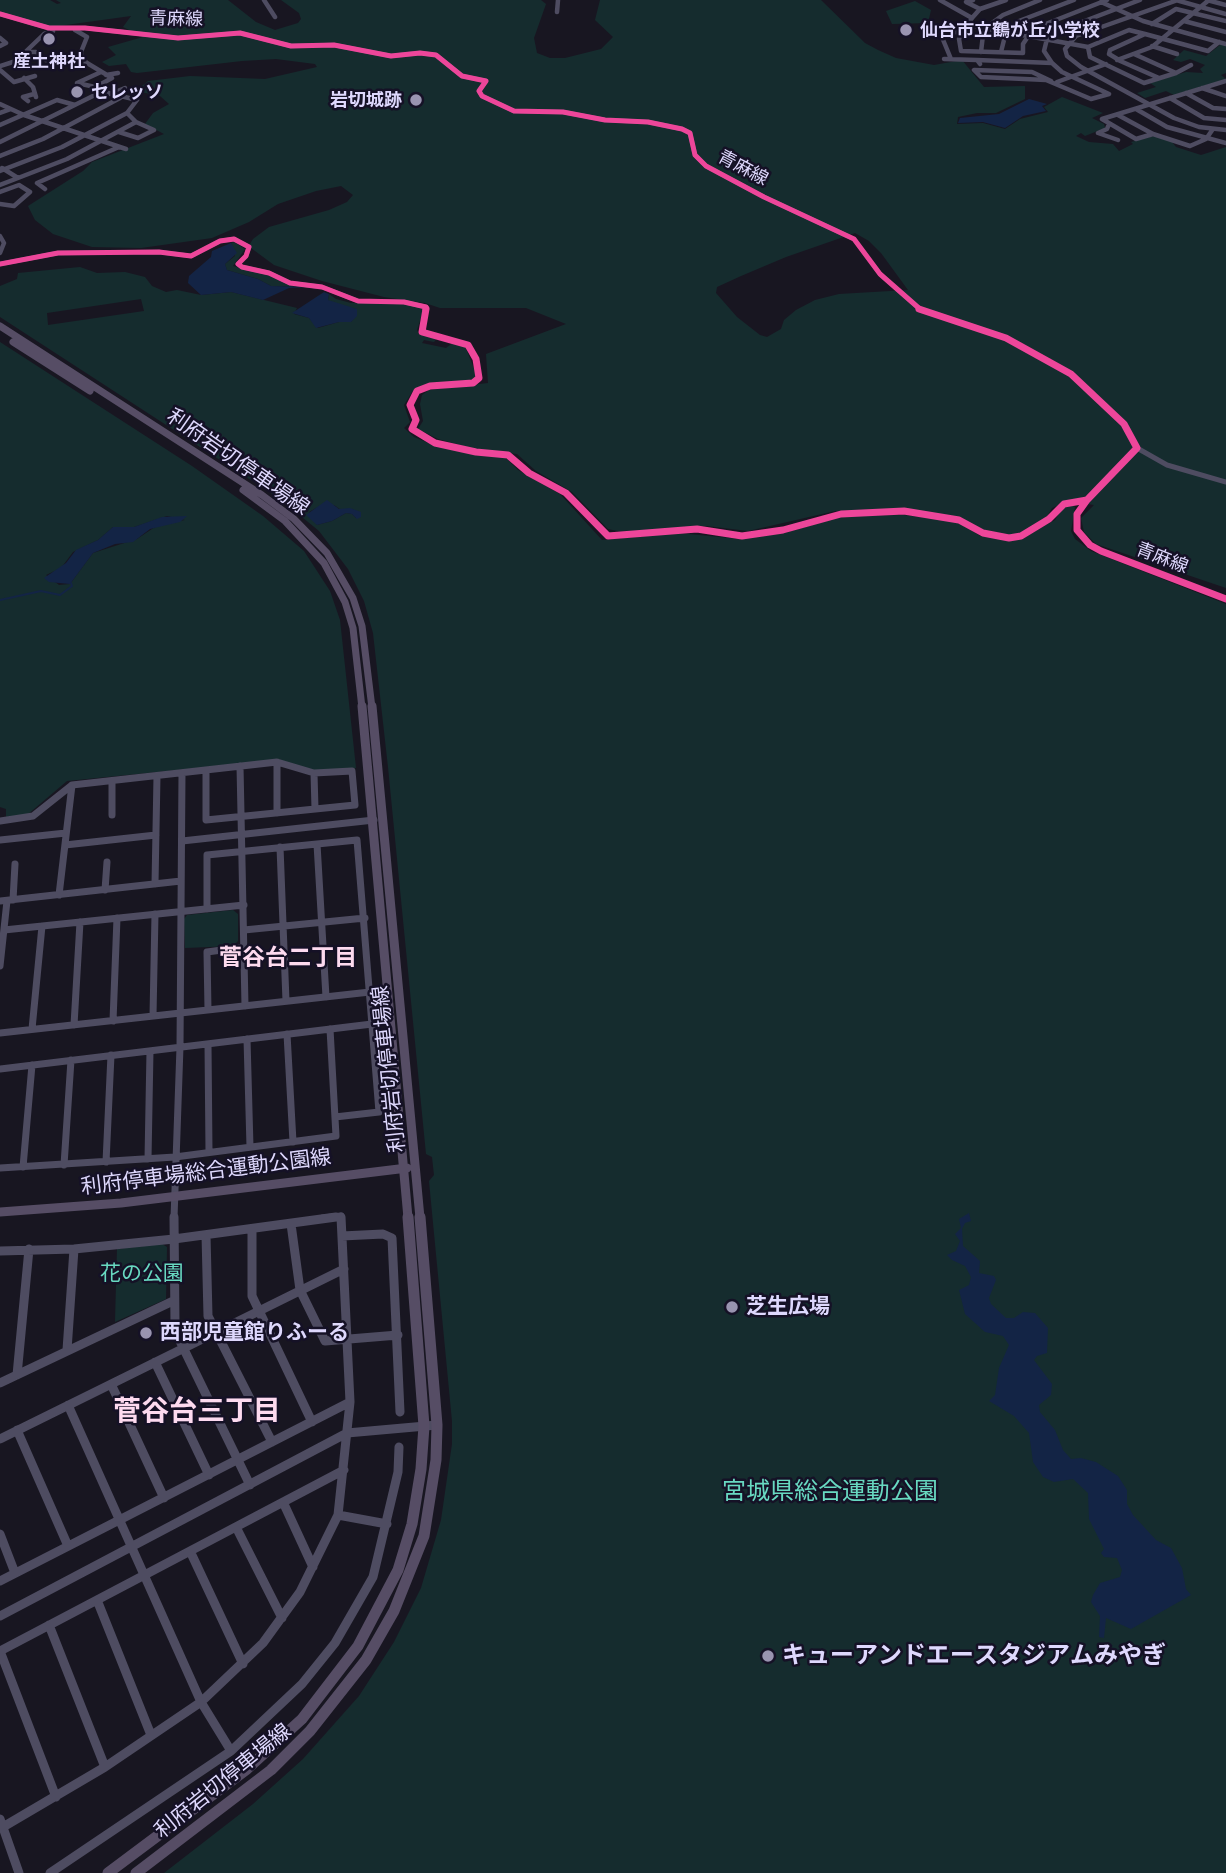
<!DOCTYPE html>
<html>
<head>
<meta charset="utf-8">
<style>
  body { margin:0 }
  canvas { display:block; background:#181621 }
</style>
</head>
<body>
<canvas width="1226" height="1873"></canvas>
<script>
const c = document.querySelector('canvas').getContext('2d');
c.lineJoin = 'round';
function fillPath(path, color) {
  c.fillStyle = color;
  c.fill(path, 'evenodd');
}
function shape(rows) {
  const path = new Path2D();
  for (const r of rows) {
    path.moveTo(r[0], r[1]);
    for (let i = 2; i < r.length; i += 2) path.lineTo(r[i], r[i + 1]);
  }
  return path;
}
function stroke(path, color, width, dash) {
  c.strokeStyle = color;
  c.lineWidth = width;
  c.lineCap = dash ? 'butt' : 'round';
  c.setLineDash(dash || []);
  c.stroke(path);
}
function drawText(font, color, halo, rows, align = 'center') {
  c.font = font + ' "Public Sans","Noto Sans JP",sans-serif';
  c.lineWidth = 5;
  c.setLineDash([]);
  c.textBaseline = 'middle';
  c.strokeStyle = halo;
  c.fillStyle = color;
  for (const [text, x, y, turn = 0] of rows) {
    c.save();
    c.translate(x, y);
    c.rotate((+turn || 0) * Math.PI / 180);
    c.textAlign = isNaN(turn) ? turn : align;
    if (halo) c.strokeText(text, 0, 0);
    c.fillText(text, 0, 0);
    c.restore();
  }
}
fillPath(shape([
  [0,0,50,0,57,4,61,3,56,0,228,0,256,22,275,30,298,23,301,19,299,13,281,0,541,0,546,4,534,38,537,53,550,58,565,58,601,49,613,37,595,20,600,0,821,0,865,43,878,50,896,58,934,65,962,60,984,87,1025,86,1025,99,996,113,977,113,958,117,957,124,983,123,1005,129,1020,119,1048,112,1044,107,1062,97,1103,113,1092,118,1104,124,1105,128,1085,136,1081,133,1076,136,1089,142,1113,144,1119,151,1133,144,1131,142,1154,136,1172,142,1176,147,1201,155,1226,147,1226,588,1096,544,1084,532,1081,518,1094,505,1068,501,1052,508,1046,518,1018,534,1007,536,983,531,960,517,905,509,835,511,748,531,707,526,622,532,608,529,572,492,536,471,517,454,471,448,438,439,418,429,423,421,420,404,422,395,429,390,488,383,486,354,566,324,526,308,440,308,425,303,384,297,322,281,274,265,251,248,250,244,253,239,269,227,329,210,347,202,353,195,341,186,316,191,278,204,249,222,212,238,141,248,92,247,53,234,35,220,28,206,83,171,92,162,164,134,145,124,153,113,169,104,160,96,136,91,148,81,190,76,265,79,317,67,315,64,276,59,242,61,137,73,131,72,126,64,109,66,102,62,116,55,108,47,143,37,123,27,131,16,51,27,0,15],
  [855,233,869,241,881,253,908,290,839,294,815,300,796,310,784,320,781,329,767,337,760,335,737,317,716,293,717,287,741,276,786,257],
  [915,1,931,10,928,23,892,24,886,11],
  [1220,45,1226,45,1226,73,1221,75,1226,79,1174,95,1166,91,1145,98,1137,93,1156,87,1150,83,1186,72,1203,73,1200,69,1205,65,1190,59,1181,62,1173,60,1184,50,1206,56],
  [234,242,245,249,233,266,270,276,291,285,308,287,271,286,258,279,227,270,225,264,235,256,231,243],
  [80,267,97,273,125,272,145,277,152,286,166,292,177,290,201,295,231,292,297,308,294,314,309,318,318,328,339,322,351,322,355,317,328,300,329,294,336,299,351,303,402,303,424,308,417,330,419,334,437,338,434,342,424,340,422,343,446,348,454,342,465,346,477,376,472,381,426,384,412,392,404,405,410,422,404,428,414,437,431,444,505,457,518,470,560,494,602,540,679,533,739,539,785,533,843,516,903,515,957,521,980,536,1018,540,1055,520,1063,507,1071,505,1075,507,1071,531,1075,539,1091,551,1226,604,1226,1873,164,1873,253,1804,303,1759,359,1696,394,1642,421,1588,441,1520,452,1444,452,1421,429,1181,434,1175,432,1157,426,1154,388,767,373,633,364,601,348,569,319,531,280,499,0,317,0,286,17,279,18,273],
  [141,299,144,311,48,325,47,313],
  [334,505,341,510,352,509,361,514,356,518,352,514,346,513,332,521,317,525,309,512,318,507],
  [0,342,192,466,263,516,304,551,330,591,340,620,356,768,316,771,278,760,67,781,27,815,6,817,6,809,0,807],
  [167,516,185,520,158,525,137,539,93,553,70,584,59,585,46,575,61,568,73,552,98,540,113,527,134,527],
  [233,910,238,914,238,941,233,946,185,948,184,919,187,915],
  [162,1244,167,1247,166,1299,115,1322,117,1249]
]), '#152c2e');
fillPath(shape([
  [1029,99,1047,104,1042,106,1046,111,1023,116,1005,128,983,122,958,123,960,118,999,114],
  [231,243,237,253,225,264,227,270,258,279,271,286,309,287,289,288,263,300,231,292,201,295,188,283,189,276,211,257,212,251],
  [324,292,329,294,328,300,357,309,357,316,351,322,339,322,316,328,309,318,292,313],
  [327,500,339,509,350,508,361,512,361,517,357,519,352,514,346,513,332,521,317,525,306,515],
  [187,516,180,522,150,529,133,542,115,544,93,553,70,584,49,582,44,578,66,563,76,550,98,540,113,527,134,527,162,517],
  [969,1213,971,1221,965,1223,962,1229,963,1246,980,1261,979,1273,994,1276,996,1280,989,1298,991,1304,1006,1318,1014,1318,1023,1312,1035,1313,1048,1328,1047,1353,1037,1356,1034,1360,1052,1384,1051,1395,1039,1405,1040,1412,1055,1430,1063,1450,1071,1459,1081,1458,1096,1462,1118,1476,1127,1490,1127,1504,1133,1515,1156,1540,1171,1548,1182,1568,1186,1589,1191,1595,1131,1629,1106,1618,1104,1638,1099,1637,1100,1616,1091,1602,1093,1595,1100,1583,1120,1577,1122,1570,1117,1558,1104,1557,1101,1553,1104,1549,1089,1519,1088,1493,1073,1479,1054,1482,1043,1477,1033,1462,1029,1433,1014,1416,989,1401,995,1395,999,1368,1009,1345,1003,1336,985,1332,965,1314,959,1290,969,1285,971,1277,965,1266,952,1260,947,1255,956,1251,960,1241,955,1234,961,1228,959,1219]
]), '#132445');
stroke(shape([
  [0,600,41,591,60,595,72,586,71,583]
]), '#132445', 2);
stroke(shape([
  [264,0,275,17],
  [940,0,972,18],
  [973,0,966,2,980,9],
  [1006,0,980,9,972,18,959,39,961,51,1023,53,1023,44,1033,29,1107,0],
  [1176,0,1226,14],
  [1178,0,1076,36,1065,49,1067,56,1081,67,1174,118,1199,127,1226,130],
  [1207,0,1226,5],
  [1101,2,1143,21,1226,44],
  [557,12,558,0],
  [0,14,49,28,85,28,178,38,240,33,291,46,334,45,391,56,420,53,436,55,462,76,486,81,479,91,482,96,514,111,563,112,605,120,648,122,682,129,690,133,695,155,706,166,764,197,854,239,880,274,921,310],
  [1184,21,1226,32],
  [1152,24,1176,9,1226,21],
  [967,25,1088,47],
  [1145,34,1208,51,1219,42],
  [0,38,6,43,0,46],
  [1152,46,1177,54],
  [29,52,36,52,46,60],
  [981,52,983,35,992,23,1003,15,1040,0],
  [1001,52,1006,32,1019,21,1074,0],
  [944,59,977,60,980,64],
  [951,59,939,30,962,33],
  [977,60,1052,63,1062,72,1109,94,1091,99,1046,80,981,77,974,70,1032,72,1051,81],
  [1117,60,1152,47,1209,0],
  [1118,60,1159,78],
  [1119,60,1109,54,1110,50,1145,34,1129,30,1088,47,1090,57,1144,83,1176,73,1134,54],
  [1052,63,1044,51,1047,39,1053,33,1140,0],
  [0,66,16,61,44,34,53,31],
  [72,67,86,62],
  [0,70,14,82,35,76],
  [1176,73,1191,65],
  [106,75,118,73],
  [24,78,33,87,36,97],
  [1057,82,1106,64],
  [95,87,77,83,101,72],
  [1202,88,1226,96],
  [1186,93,1213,108,1226,109],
  [110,94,125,88],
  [1170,98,1204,118,1226,120],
  [28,101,23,97,34,94],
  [0,104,24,115,126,149],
  [1136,109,1167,127,1226,143],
  [0,113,11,109],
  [1118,115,1153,134,1190,146,1206,139,1213,129],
  [1109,124,1107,129,1098,133,1118,140],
  [0,125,57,100,75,105],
  [119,132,138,138,154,130,136,122],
  [1153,134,1136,139,1102,119,1226,81],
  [0,142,101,92],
  [0,156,43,139,120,98],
  [0,171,62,147,127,113],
  [18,178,67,159,136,122,127,113,137,100,92,89,112,78,82,60,81,52,87,37,75,30],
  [0,185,18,178,2,168],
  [45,189,37,183,119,147],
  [0,192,19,185,30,192,14,206,0,204],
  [0,236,4,243,0,253],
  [0,264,58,253,159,252,191,256,220,241,234,239,249,247,246,256,238,264,242,267,269,273,290,283,322,287,358,301,404,302,426,307,425,310]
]), '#4e4c61', 4.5);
stroke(shape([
  [426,309,422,332,468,345,476,359,479,378,473,383,430,386,417,391,410,405,416,420,412,429,435,443,476,452,508,455,529,473,566,493,608,536,697,529,742,536,783,530,841,514,904,511,959,520,983,533,1009,538,1021,536,1049,519,1064,504,1086,500],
  [919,309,1006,338,1071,374,1124,424,1137,448,1087,500,1077,514,1077,530,1090,545,1101,551,1226,599],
  [1137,448,1167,465,1226,482]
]), '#4e4c61', 5);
stroke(shape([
  [277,762,277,813],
  [240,766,245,1006],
  [314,773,315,809],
  [112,781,112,815],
  [0,821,33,816,72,785,277,762,314,773,352,771,355,805,206,820,206,770],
  [0,840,66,833],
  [182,841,374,820],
  [317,844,326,997],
  [65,845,156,835],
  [280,847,286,1001],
  [155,884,157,776],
  [105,890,107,862],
  [59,895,72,785],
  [13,900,15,864],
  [0,901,181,881],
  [207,909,207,855,357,840,379,1112,335,1117],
  [4,930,244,905],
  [244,930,365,918],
  [0,966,7,901],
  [208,1010,207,952,244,947],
  [153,1016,155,914],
  [113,1021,117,918],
  [74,1025,80,922],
  [32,1029,42,926],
  [0,1033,388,990],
  [287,1034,293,1142],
  [247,1039,250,1147],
  [208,1044,209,1152],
  [0,1069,372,1024],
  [148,1159,150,1051],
  [106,1162,111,1055],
  [64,1165,71,1060],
  [23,1167,32,1065],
  [0,1168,175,1157,336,1136,330,1029],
  [174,1218,180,1047,182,773],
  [323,1218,341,1216,341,1218]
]), '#4e4c61', 7);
stroke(shape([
  [174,1217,175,1325,179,1339,250,1485],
  [291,1224,300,1290,325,1341,398,1335],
  [252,1229,252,1296,312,1422],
  [206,1235,208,1316,272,1442],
  [342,1236,383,1234,392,1238,400,1412],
  [0,1251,74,1249,174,1239,336,1217],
  [67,1350,74,1249],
  [155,1362,209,1475],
  [17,1375,29,1249],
  [0,1383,173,1301],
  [111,1384,164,1498],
  [68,1405,201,1702,231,1751],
  [17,1430,68,1546],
  [0,1439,344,1269],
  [283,1502,313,1567],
  [338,1515,387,1524],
  [236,1527,282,1618],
  [0,1534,15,1573],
  [190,1551,243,1664],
  [0,1581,350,1402],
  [97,1600,151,1735],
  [0,1616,347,1433,437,1425],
  [49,1625,105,1767],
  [0,1651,344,1470],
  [0,1651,56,1797],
  [0,1819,19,1873],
  [3,1827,105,1767,201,1702,263,1643,300,1592,338,1515,350,1402,341,1217],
  [50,1873,231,1751,302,1684,335,1643,373,1577,398,1472,399,1447]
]), '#4e4c61', 9);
stroke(shape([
  [0,326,262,495,294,519,327,553,353,598,362,626,372,708],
  [13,342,90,391],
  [243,490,285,521,324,563,345,602,353,628,362,708]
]), '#564d65', 7);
stroke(shape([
  [362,706,408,1218],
  [372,706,420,1218],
  [0,1212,121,1203,407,1168]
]), '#564d65', 9);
stroke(shape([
  [108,1873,247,1769,302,1719,358,1646,398,1570,412,1524,421,1469,424,1426,408,1217],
  [136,1873,271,1770,310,1731,366,1660,394,1611,424,1536,436,1460,437,1425,420,1217]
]), '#564d65', 11);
stroke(shape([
  [0,14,49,28,85,28,178,38,240,33,291,46,334,45,391,56,420,53,436,55,462,76,486,81,479,91,482,96,514,111,563,112,605,120,648,122,682,129,690,133,695,155,706,166,764,197,854,239,880,274,921,310],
  [0,264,58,253,159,252,191,256,220,241,234,239,249,247,246,256,238,264,242,267,269,273,290,283,322,287,358,301,404,302,426,307,425,310]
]), '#ed469a', 5);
stroke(shape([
  [426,309,422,332,468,345,476,359,479,378,473,383,430,386,417,391,410,405,416,420,412,429,435,443,476,452,508,455,529,473,566,493,608,536,697,529,742,536,783,530,841,514,904,511,959,520,983,533,1009,538,1021,536,1049,519,1064,504,1087,500],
  [919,309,1006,338,1071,374,1124,424,1137,448,1087,500,1077,514,1077,530,1090,545,1101,551,1226,599]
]), '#ed469a', 7);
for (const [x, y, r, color] of [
  [906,30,7,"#9994b0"],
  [49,39,7,"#9994b0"],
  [77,92,7,"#9994b0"],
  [416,100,7,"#9994b0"],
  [732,1307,7,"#9994b0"],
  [146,1333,7,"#9994b0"],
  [768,1656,7,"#9994b0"]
]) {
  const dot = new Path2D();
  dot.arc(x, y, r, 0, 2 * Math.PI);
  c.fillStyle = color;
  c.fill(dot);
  stroke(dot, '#151126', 2.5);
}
drawText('18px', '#ded8fd', '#151126', [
  ["青麻線",176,19,1],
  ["青麻線",743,168,28],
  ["青麻線",1162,558,21]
]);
drawText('bold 18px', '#ded8fd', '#151126', [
  ["仙台市立鶴が丘小学校",920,30],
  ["産土神社",49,61,"center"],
  ["セレッソ",91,92],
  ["岩切城跡",402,100,"right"]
], 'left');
drawText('21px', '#ded8fd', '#151126', [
  ["利府岩切停車場線",238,462,35],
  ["利府岩切停車場線",389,1069,-96],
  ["利府停車場総合運動公園線",206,1172,-7],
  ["利府岩切停車場線",223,1781,-39]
]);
drawText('21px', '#68d9c1', '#151126', [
  ["花の公園",142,1274]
]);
drawText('bold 21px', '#ded8fd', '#151126', [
  ["芝生広場",746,1307],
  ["西部児童館りふーる",160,1333]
], 'left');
drawText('bold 23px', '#fddaef', '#151126', [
  ["菅谷台二丁目",288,958]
]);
drawText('24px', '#68d9c1', '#151126', [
  ["宮城県総合運動公園",830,1492]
]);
drawText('bold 24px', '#ded8fd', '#151126', [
  ["キューアンドエースタジアムみやぎ",782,1656]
], 'left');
drawText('bold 28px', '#fddaef', '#151126', [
  ["菅谷台三丁目",197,1411]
]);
</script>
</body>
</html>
